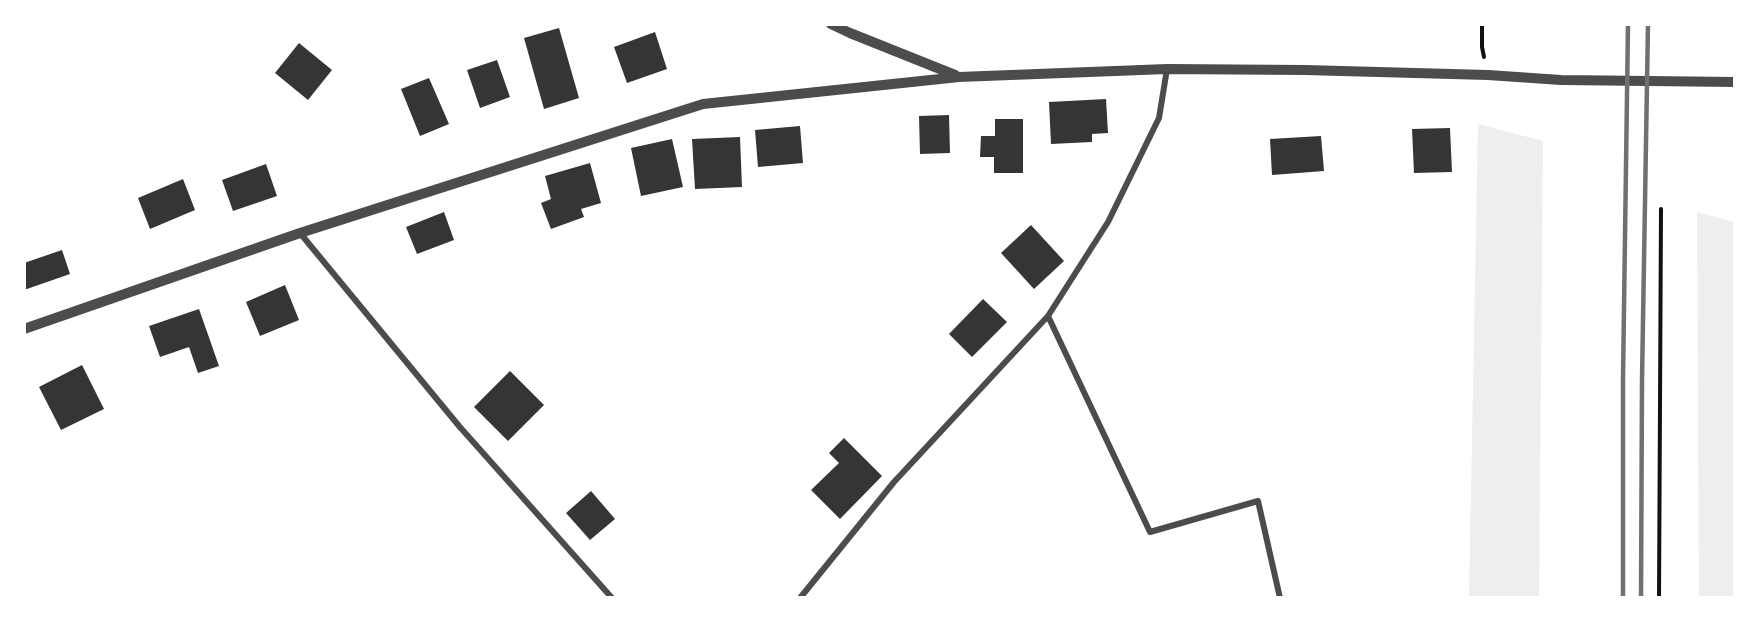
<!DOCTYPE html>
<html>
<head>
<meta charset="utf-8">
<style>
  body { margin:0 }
  #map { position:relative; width:1759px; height:622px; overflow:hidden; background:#fff; font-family:"IBM Plex Sans",sans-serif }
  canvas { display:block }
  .frame { position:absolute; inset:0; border:26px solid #fff; pointer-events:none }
</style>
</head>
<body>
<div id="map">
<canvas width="1759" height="622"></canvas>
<div class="frame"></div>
</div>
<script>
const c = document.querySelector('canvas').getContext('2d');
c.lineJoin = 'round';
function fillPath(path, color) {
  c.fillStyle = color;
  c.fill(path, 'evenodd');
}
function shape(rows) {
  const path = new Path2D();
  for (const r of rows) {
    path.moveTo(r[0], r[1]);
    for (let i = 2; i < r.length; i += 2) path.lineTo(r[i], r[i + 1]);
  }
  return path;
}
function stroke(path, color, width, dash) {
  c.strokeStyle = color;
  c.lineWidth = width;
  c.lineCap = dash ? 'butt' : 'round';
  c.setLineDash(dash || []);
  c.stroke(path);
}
fillPath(shape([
  [1478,124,1543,141,1539,598,1469,598],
  [1697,212,1735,222,1735,598,1699,598]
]), '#eee');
fillPath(shape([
  [559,28,579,98,544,109,524,38],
  [655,32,667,69,627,83,614,47],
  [299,43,332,70,308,100,275,73],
  [497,60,510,97,480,108,467,70],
  [429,78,449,124,420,136,401,89],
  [1106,99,1108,133,1092,134,1092,142,1051,144,1049,102],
  [949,115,950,153,920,154,919,116],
  [995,119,1023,119,1023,173,994,173,994,157,980,157,981,136,995,136],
  [800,126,803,163,758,167,755,130],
  [1450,128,1452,172,1414,173,1412,129],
  [1321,136,1324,171,1272,175,1270,139],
  [740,137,742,187,695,189,692,139],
  [672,139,683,187,641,196,631,148],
  [590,163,601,203,581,209,584,217,551,229,541,203,551,199,545,176],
  [266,164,277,196,233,211,222,180],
  [183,179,195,210,150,229,138,198],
  [444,212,454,240,417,254,406,227],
  [1031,225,1064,261,1034,289,1001,253],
  [62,250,70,274,24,290,24,263],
  [285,285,299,320,260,336,246,302],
  [983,299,1007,322,972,357,949,334],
  [199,309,219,366,198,373,189,347,160,357,149,326],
  [82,365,104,409,61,430,39,387],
  [510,371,544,405,508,441,474,407],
  [844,438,882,476,840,519,811,490,839,463,829,453],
  [591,491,615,519,590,540,566,513]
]), '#353535');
stroke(shape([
  [1482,24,1482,47,1484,57],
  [1659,598,1661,209]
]), '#111', 4);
stroke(shape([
  [300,233,459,426,612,598],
  [1048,316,1150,532,1258,501,1280,598],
  [800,598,894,482,1048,316,1108,222,1159,118,1167,69]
]), '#4c4c4c', 6);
stroke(shape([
  [831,24,850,33,955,75],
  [24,329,300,233,703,104,959,77,1167,69,1305,70,1488,75,1561,80,1735,82]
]), '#4c4c4c', 10);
stroke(shape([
  [1623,598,1623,379,1628,24],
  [1641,598,1642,380,1648,24]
]), '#707070', 4.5);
</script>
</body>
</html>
